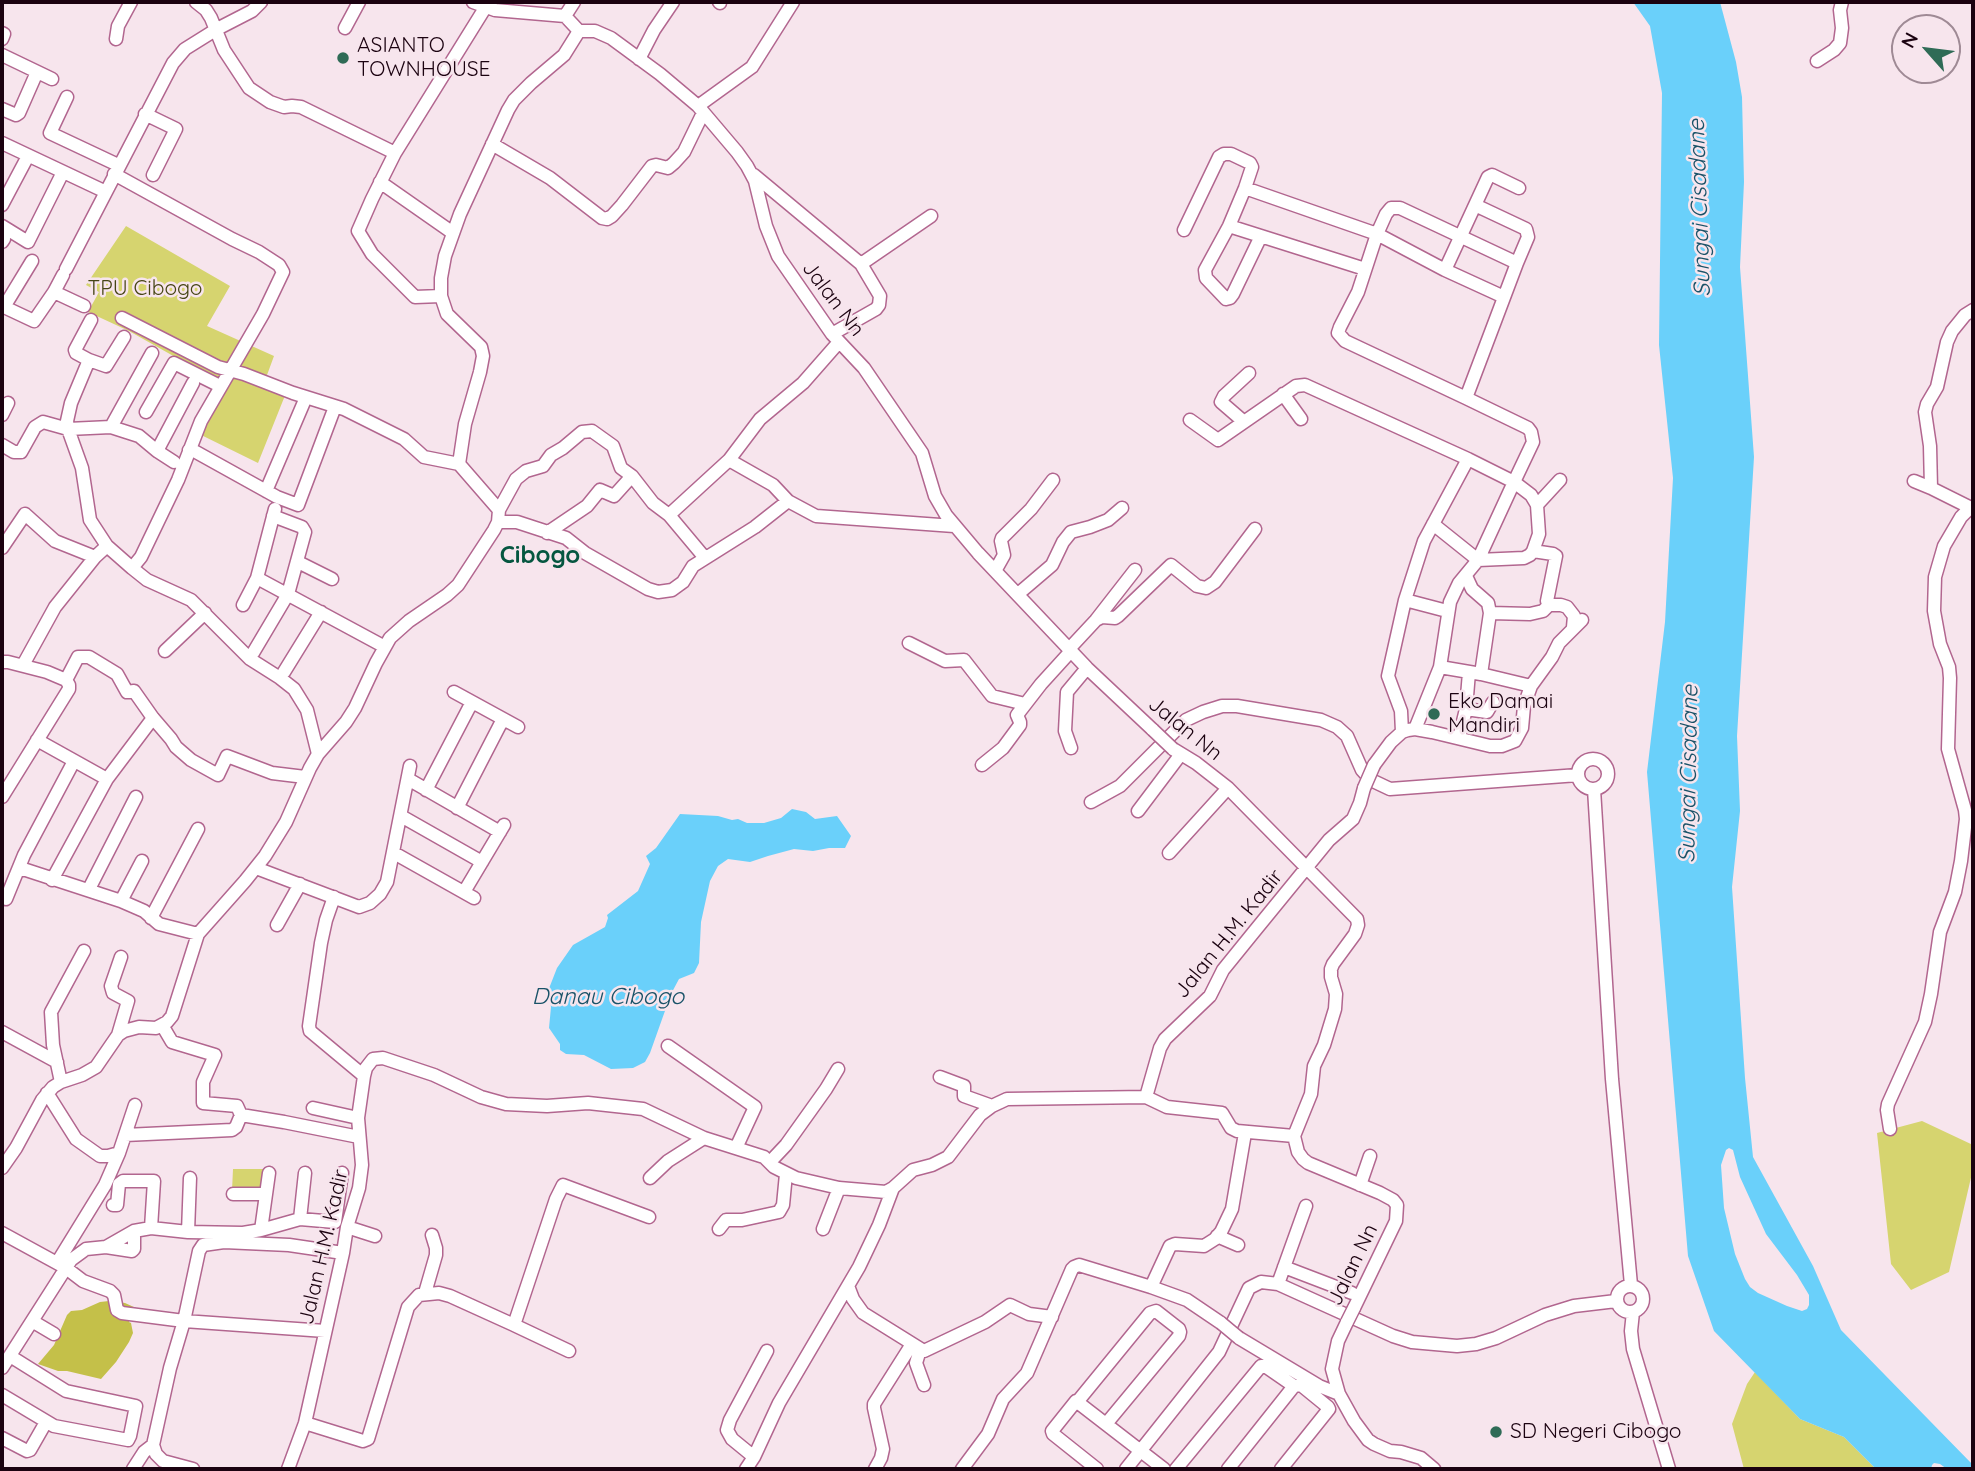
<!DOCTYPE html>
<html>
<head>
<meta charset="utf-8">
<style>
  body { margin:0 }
  #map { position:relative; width:1975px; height:1471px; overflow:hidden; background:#f7e5ed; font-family:Quicksand,sans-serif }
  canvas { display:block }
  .frame { position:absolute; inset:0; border:4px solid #1b0210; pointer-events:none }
  .north { position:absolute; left:1891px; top:14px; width:70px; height:70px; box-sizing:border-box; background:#f7e5ed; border:2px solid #9f8a95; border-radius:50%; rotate:298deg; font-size:19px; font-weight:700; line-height:28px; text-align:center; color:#1b0210 }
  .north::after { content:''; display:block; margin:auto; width:24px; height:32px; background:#2f6b56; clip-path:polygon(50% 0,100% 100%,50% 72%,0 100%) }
</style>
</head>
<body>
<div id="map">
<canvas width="1975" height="1471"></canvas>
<div class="frame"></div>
<div class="north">N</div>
</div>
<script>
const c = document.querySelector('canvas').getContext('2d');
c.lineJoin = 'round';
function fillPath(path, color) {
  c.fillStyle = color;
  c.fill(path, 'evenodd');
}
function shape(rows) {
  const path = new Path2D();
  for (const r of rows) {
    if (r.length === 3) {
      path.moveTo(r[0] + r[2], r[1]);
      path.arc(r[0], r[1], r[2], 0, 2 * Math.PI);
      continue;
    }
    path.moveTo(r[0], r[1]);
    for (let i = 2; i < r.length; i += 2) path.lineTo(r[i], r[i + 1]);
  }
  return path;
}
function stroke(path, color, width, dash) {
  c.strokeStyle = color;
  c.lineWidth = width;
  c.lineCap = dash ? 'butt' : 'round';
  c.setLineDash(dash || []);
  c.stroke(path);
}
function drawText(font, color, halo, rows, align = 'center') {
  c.font = font + ' Quicksand,sans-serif';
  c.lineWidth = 5;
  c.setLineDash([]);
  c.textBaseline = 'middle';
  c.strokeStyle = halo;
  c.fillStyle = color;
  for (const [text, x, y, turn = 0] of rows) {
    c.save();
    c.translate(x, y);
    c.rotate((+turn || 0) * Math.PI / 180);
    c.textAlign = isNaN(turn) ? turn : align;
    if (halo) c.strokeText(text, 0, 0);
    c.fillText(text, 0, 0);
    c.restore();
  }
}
fillPath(shape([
  [126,226,230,286,207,326,274,356,263,386,286,393,258,463,191,430,216,380,129,331,88,312,99,292,86,285],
  [1922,1121,1973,1145,1973,1169,1949,1272,1911,1290,1891,1264,1877,1133],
  [233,1169,267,1169,263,1191,232,1191],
  [1755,1372,1800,1419,1844,1437,1876,1469,1744,1469,1732,1424,1747,1384]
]), '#d6d46f');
fillPath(shape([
  [109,1301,125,1303,136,1308,137,1312,130,1317,129,1322,131,1323,133,1333,129,1342,116,1362,101,1379,67,1371,58,1371,38,1364,54,1345,67,1315,71,1311,82,1310,100,1302]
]), '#c4c049');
fillPath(shape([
  [1633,2,1720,2,1736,62,1742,97,1744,182,1740,267,1754,457,1737,736,1740,811,1732,887,1745,1078,1753,1157,1813,1266,1841,1330,1973,1465,1973,1469,1947,1469,1940,1464,1934,1463,1932,1465,1931,1469,1876,1469,1844,1437,1800,1419,1714,1331,1688,1256,1647,772,1665,622,1673,478,1659,345,1662,93,1650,26],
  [1729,1148,1733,1150,1740,1177,1766,1234,1797,1275,1809,1295,1809,1305,1807,1309,1802,1311,1787,1306,1758,1293,1750,1287,1745,1279,1735,1254,1724,1208,1721,1165,1726,1150],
  [792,809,806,812,815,819,837,816,851,836,845,848,829,848,813,851,794,849,768,856,750,862,728,859,718,866,710,881,701,922,699,963,694,973,679,979,671,994,650,1053,645,1062,633,1068,611,1069,584,1055,566,1054,560,1050,560,1044,549,1028,551,1007,548,991,557,968,573,945,605,927,608,918,607,915,638,891,650,864,646,856,656,848,680,814,718,816,732,820,738,819,747,823,764,823,781,818]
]), '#6ad0fa');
const minor = shape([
  [196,2,206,10,211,18,224,50,249,88,270,102,284,107,292,106,301,107,395,153,485,8],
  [473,2,495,10,565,16,579,31],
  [719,2,720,3],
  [565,16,574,2],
  [345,28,359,2],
  [579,31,595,31,611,38,660,74,698,106,737,152,747,166,755,181,766,226,778,256,832,334,864,368,922,453,935,496,946,515,978,553,1087,668,1153,730],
  [2,33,4,34,2,39],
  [116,39,118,26,131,2],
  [2,55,52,79],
  [639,59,654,30,673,2],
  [1817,61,1834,50,1840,43,1842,28,1840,10,1842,2],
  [67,97,50,133,118,165],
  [698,106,752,67,793,2],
  [2,109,16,115,19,113,37,72],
  [145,114,176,129,153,175],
  [2,143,106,192],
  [492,144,550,178,602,218,607,219,612,216,622,205,652,166,656,165,668,168,674,163,684,152,703,113],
  [395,153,372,199,358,231,372,254,415,297,441,296],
  [754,175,861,264],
  [380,182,453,233],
  [1245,188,1377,234,1445,270,1504,297],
  [2,205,28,156],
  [2,226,28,242,63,172],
  [1229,226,1365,269],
  [1184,230,1219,157,1224,154,1231,154,1250,163,1252,167,1245,188,1229,226,1205,270,1206,278,1226,299,1230,298,1233,294,1261,236],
  [2,242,4,239],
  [66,269,173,63,185,49,217,29,252,11,261,2],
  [1445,270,1488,177,1492,175,1519,188],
  [54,292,84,306],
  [2,306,34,321,54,292,63,275],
  [4,307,32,261],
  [122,318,218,367,244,374,293,393,344,409,404,439,424,457,459,464],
  [832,334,876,309,879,305,880,296,861,264,931,216],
  [89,360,106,366,124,337],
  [1283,394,1301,419],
  [1466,398,1517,263],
  [146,412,174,363,220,386],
  [2,415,8,403],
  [1190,420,1218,440,1296,386,1305,385,1468,459,1424,541,1405,600,1388,676,1401,711,1402,732],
  [1243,421,1221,402,1224,396,1249,373],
  [111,427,152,353],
  [2,445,14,452,21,452,35,427,43,422,68,429,111,427,139,436,157,451,174,462],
  [189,450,196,452,277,497,298,505,333,412],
  [157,451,193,383],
  [729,460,760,419,803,383,839,342],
  [1914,481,1931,488,1973,509],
  [1931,488,1930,446,1925,412,1927,404,1937,387,1947,342,1952,331,1965,315,1973,310],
  [266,491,304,402],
  [1537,505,1560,480],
  [499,510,516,479,526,471,543,466,551,455,563,448,582,432,592,431,613,446,621,468,632,476,653,503,669,515,729,460,773,485,788,501,816,516,954,526],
  [669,515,705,558],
  [498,522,517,522,566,538,585,553,648,589,658,592,672,590,683,582,693,566,755,527,788,501],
  [1433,524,1478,560,1524,558,1530,555,1533,551,1539,534,1537,505,1531,495,1514,482,1533,442,1531,432,1528,428,1466,398,1345,341,1338,333,1340,327,1358,292,1377,234,1386,214,1391,208,1400,208,1517,263,1528,237,1526,229,1475,205],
  [547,533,587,506,600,490,614,496,632,476],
  [107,546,132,568,141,557,178,480,201,421,263,314,283,272,279,265,259,252,232,239,114,174],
  [2,548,25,514,55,541,95,557],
  [1533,551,1553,554,1556,556,1547,601,1549,605,1561,605,1567,607,1574,616,1573,627],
  [298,562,332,579],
  [132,568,147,580,191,600,250,659,280,678,294,689,307,710,318,754],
  [995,571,1004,555,1001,541,1002,538,1031,509,1053,480],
  [1466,576,1472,589,1488,603,1490,613,1481,674],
  [257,578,385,647],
  [1018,594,1052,565,1063,542,1071,532,1090,527,1108,520,1122,508],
  [1405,600,1447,611],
  [243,605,257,578,275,509],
  [1490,613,1530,614,1543,611,1549,605],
  [1096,620,1102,617,1115,618,1118,616,1171,565,1197,586,1206,588,1215,582,1255,529],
  [909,643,945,661,964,660,992,696,1025,704],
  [1069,649,1096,620,1135,570],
  [165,651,205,613],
  [253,653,288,594,305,532,302,527,273,516],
  [2,662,8,662,47,672,66,680,69,685,69,689,2,797],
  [23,665,55,607,95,557,107,546,90,520,82,468,68,429,67,421,71,403,89,360,76,353,75,350,91,320],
  [1440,667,1481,674,1531,686],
  [284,672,321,612],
  [66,680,78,657,89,657,117,674,127,692,134,691,153,718,171,739,176,747,191,760,218,775,227,756,272,773,305,777],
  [454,692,518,727],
  [1466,709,1487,712,1493,702],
  [1415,729,1440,667,1450,602,1459,583,1478,560,1514,482,1468,459],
  [1459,738,1466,709,1469,672],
  [37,740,107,779],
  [1071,748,1065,731,1067,692,1087,668],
  [1173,749,1196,763,1228,788,1357,919,1358,925,1355,934,1333,964,1331,969,1331,977,1336,994,1335,1009,1324,1045,1314,1066,1311,1094,1294,1136,1298,1152,1303,1159,1308,1163,1380,1193,1393,1200,1397,1205,1396,1221,1354,1308],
  [1593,774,15],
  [982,765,1003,748,1020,725,1020,722,1017,715,1041,684,1071,651],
  [1374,765,1391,742,1402,732,1408,730,1415,729,1432,732,1490,746,1502,746,1515,741,1522,728,1524,706,1531,686,1552,657,1559,643,1582,620],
  [408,779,500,832],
  [1594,789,1612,1079,1631,1285],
  [426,790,472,702],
  [1091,802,1120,786,1186,720,1203,712,1222,706,1237,706,1321,720,1337,727,1347,736,1362,770,1371,780,1390,789,1578,775],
  [457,808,503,719],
  [1138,811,1181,754],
  [401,816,482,862],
  [394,853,474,898],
  [1169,853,1228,788],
  [20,868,121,901,144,911,159,924,198,934],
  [256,868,359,907,370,903,380,894,387,882,410,766],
  [52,880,107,779,153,718],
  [89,889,136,797],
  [464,892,504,825],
  [334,897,326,920,321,943,309,1026,310,1031,364,1076],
  [6,899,24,855,74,761],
  [121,901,142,861],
  [151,918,198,829],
  [277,925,300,884],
  [162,1025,172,1042,215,1055,203,1082,203,1103,237,1106,241,1115],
  [2,1032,57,1062],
  [118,1035,128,1001,113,993,111,986,121,957],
  [668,1046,755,1107,736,1148],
  [940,1077,964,1086,964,1096,992,1106],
  [61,1082,53,1045,51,1012,84,951],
  [47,1093,76,1139,100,1156,108,1156,119,1153,135,1105],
  [1146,1097,1167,1107,1222,1113,1231,1128,1237,1131,1294,1136],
  [313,1108,358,1118],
  [1890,1129,1887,1110,1888,1104,1925,1022,1931,994,1940,932,1955,892,1961,861,1966,819,1965,810,1948,749,1950,678,1949,667,1940,644,1934,611,1935,577,1944,546,1961,517,1970,508],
  [125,1135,232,1130,236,1127,241,1115,284,1122,359,1137],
  [770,1162,786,1145,826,1089,838,1069],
  [2,1168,16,1148,42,1100,53,1087,61,1082,82,1075,96,1067,118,1035,124,1031,139,1027,156,1028,167,1022,172,1016,198,934,245,881,265,856,286,822,310,768,318,754,346,722,355,708,376,663,390,638,409,621,447,595,458,585,494,530,498,522,499,510,459,464,465,424,480,372,483,356,481,347,447,314,441,296,441,278,445,256,460,214,508,110,514,100,531,83,564,55,579,31],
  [650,1178,668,1161,704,1138],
  [1360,1185,1370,1156],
  [233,1194,266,1194],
  [113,1205,117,1205,119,1184,123,1181,154,1181,151,1228],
  [300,1219,305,1173],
  [347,1227,375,1236],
  [719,1229,726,1220,742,1220,779,1212,783,1205,786,1174],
  [823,1229,839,1188],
  [261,1230,269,1173],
  [188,1232,190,1178],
  [2,1233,66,1268,83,1281,110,1291,114,1295,117,1310,122,1313,184,1321,325,1331],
  [1217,1236,1238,1245],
  [106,1247,132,1251,134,1249,134,1231],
  [57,1263,105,1185,119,1153],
  [1284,1267,1352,1293],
  [1278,1284,1306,1206],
  [848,1286,853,1299,863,1313,924,1351,985,1322,1010,1305,1029,1314,1052,1317],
  [1630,1299,13],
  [1151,1287,1187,1300,1221,1323],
  [425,1293,436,1255,436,1248,432,1235],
  [1633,1312,1631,1331,1633,1349,1669,1469],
  [32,1321,54,1334],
  [1347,1322,1338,1341,1332,1369,1339,1394,1354,1421,1368,1440,1374,1444,1390,1451,1401,1452,1421,1458,1434,1469],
  [514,1325,569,1351],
  [1239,1338,1319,1386,1339,1394],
  [920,1350,916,1363,924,1385],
  [2,1368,71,1260,86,1249,106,1247,134,1231,151,1228,188,1232,243,1233,261,1230,300,1219,335,1222,342,1173],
  [2,1395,54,1426,128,1440,130,1436,136,1406,66,1391,10,1356],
  [1078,1401,1150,1313,1156,1311,1179,1329,1180,1332,1179,1336,1106,1424],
  [305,1423,363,1441,368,1439,408,1307,419,1295,439,1293,450,1296,514,1325,556,1199,563,1185,649,1217],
  [2,1438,27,1451,30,1450,46,1422],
  [754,1457,732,1439,727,1430,730,1420,767,1351],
  [133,1469,144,1452,153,1445],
  [193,1469,163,1461,156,1454,153,1445,170,1368,184,1321,199,1251,203,1245,224,1242,289,1245,343,1253],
  [288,1469,305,1423,343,1253,347,1227,359,1188,362,1165,358,1118,364,1076,366,1068,373,1059,383,1058,434,1075,481,1097,506,1104,547,1106,588,1103,643,1109,704,1138,764,1157,774,1167,796,1178,839,1188,886,1192,893,1188,913,1170,932,1165,948,1157,980,1115,992,1106,1007,1099,1146,1097,1160,1048,1165,1039,1210,996,1223,970,1253,933,1329,840,1353,819,1360,803,1364,788],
  [746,1469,754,1457,779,1403,859,1267,879,1225,893,1188],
  [875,1469,881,1458,883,1449,874,1408,874,1404,912,1344],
  [962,1469,988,1434,1003,1399,1027,1373,1072,1269,1074,1267,1079,1265,1151,1287,1170,1246,1175,1244,1204,1246,1215,1239,1221,1232,1232,1209,1245,1133],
  [1097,1469,1053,1434,1052,1431,1076,1401,1164,1469],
  [1126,1469,1219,1352,1249,1288,1261,1282,1278,1284,1393,1336,1412,1342,1457,1346,1476,1344,1496,1338,1545,1315,1574,1306,1616,1301],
  [1176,1469,1261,1366,1265,1366,1294,1386],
  [1228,1469,1294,1386,1301,1385,1328,1407,1329,1409,1281,1469]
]);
stroke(minor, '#b2668f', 15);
stroke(minor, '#fff', 12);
const minorBridge = shape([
  [1153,730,1173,749],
  [1364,788,1374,765],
  [1347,1322,1354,1308],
  [1221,1323,1239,1338]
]);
stroke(minorBridge, '#b2668f', 15, []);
stroke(minorBridge, '#fff', 12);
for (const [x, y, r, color] of [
  [343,58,7,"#2f6b56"],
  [1434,714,7,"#2f6b56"],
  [1496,1432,7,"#2f6b56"]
]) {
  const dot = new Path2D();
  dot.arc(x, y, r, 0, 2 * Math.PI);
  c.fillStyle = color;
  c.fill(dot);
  stroke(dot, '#f7e5ed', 2.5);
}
drawText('21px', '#1b0210', '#f7e5ed', [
  ["ASIANTO",357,46],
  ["TOWNHOUSE",357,70],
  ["Eko Damai",1448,702],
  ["Mandiri",1448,726],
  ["SD Negeri Cibogo",1510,1432]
], 'left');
drawText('21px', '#464514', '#f7e5ed', [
  ["TPU Cibogo",145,289]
]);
drawText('21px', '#1b0210', '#f7e5ed', [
  ["Jalan Nn",833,299,53],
  ["Jalan Nn",1185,729,39],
  ["Jalan H.M. Kadir",1229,934,-51],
  ["Jalan H.M. Kadir",324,1247,-77],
  ["Jalan Nn",1353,1265,-64]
]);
drawText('italic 23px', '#195268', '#f7e5ed', [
  ["Sungai Cisadane",1700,208,-92],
  ["Sungai Cisadane",1689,774,-89],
  ["Danau Cibogo",608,997]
]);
drawText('bold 24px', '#055640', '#f7e5ed', [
  ["Cibogo",540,556]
]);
</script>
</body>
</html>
